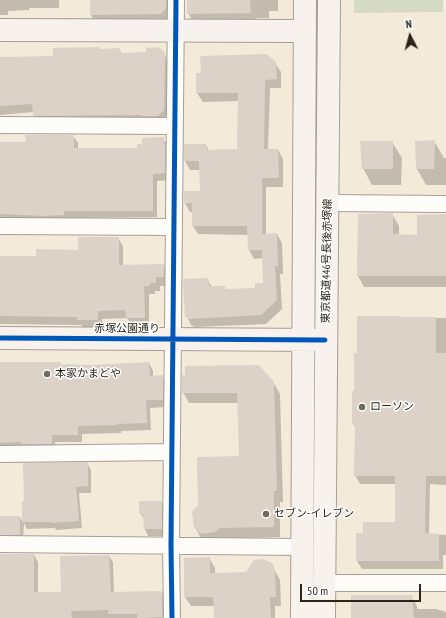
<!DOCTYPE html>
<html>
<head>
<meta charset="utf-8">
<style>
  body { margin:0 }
  #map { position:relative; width:446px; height:618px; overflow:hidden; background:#f4eada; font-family:"PT Sans Narrow",sans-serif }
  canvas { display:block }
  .north { position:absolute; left:390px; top:16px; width:40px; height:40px; -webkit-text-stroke:3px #fff; paint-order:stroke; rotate:354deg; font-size:11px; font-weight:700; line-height:16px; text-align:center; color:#2b251a }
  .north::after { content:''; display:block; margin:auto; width:14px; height:18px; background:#2b251a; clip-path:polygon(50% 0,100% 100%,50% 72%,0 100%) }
  .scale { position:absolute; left:300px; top:584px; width:121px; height:18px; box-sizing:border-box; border:2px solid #2b251a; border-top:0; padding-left:5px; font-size:12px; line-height:14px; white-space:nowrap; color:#2b251a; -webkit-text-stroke:3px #fff; paint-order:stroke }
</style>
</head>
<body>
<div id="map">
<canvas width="446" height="618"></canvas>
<div class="north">N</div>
<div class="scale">50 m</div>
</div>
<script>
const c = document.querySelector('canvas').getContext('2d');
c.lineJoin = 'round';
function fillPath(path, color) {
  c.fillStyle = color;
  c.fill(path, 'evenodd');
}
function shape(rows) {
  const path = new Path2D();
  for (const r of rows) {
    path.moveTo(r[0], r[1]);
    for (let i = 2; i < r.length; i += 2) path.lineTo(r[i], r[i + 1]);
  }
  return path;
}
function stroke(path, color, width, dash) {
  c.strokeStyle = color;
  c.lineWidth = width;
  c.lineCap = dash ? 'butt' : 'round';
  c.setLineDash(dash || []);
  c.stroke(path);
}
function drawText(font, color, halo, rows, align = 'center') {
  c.font = font + ' "PT Sans Narrow","Noto Sans JP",sans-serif';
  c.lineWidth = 3;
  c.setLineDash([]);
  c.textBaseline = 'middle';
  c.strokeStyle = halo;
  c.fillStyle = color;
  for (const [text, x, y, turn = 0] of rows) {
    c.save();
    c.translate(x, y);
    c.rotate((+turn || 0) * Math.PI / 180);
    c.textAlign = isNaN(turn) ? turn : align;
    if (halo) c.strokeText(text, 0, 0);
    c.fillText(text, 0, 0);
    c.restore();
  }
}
fillPath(shape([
  [354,0,443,0,443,12,354,13]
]), '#d4dbc2');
fillPath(shape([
  [0,0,59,0,59,8,29,8,29,10,8,11,8,15,0,15],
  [91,0,176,0,170,16,166,22,95,23,91,15],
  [188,0,278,0,278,11,269,11,269,18,256,18,256,23,194,23,188,13],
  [119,49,122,54,164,54,169,62,168,119,39,123,34,115,34,112,0,115,0,56,2,58,54,57,99,50],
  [275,63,281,72,281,88,270,88,268,150,278,150,283,159,283,187,266,187,266,235,277,234,282,243,283,274,280,274,282,309,266,324,195,327,191,325,186,315,207,279,212,287,225,287,226,290,256,289,264,283,263,258,254,259,249,250,248,235,198,234,193,226,193,212,190,212,185,203,201,192,200,170,190,170,185,161,185,145,206,145,209,151,238,150,239,101,203,102,197,93,197,74],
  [73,136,78,143,78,149,138,149,163,138,167,145,168,180,157,181,157,217,68,218,68,222,0,221,0,145],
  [434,141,444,158,446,158,446,185,426,185,417,169],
  [392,142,402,158,401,185,372,185,363,168],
  [392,214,399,226,399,235,418,236,446,215,446,287,364,287,358,276],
  [118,238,123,246,123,266,164,265,168,274,168,286,160,286,160,291,155,291,155,294,149,294,149,326,132,326,127,318,102,319,102,328,83,328,81,325,0,324,0,257,37,257,79,251],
  [400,318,446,318,446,485,430,484,429,534,446,535,446,555,443,555,443,569,362,569,357,561,396,523,396,484,360,484,355,475,356,428,353,423,358,354],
  [0,363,92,366,149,363,153,371,153,377,162,376,167,384,167,407,150,408,151,430,121,431,121,433,82,434,82,442,55,442,56,451,0,451],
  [273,382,280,394,283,502,280,502,280,537,226,538,221,543,208,544,201,538,195,527,240,457,239,403,189,403,183,392],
  [87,463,91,470,91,493,79,493,82,528,56,530,55,528,27,529,24,523,23,541,0,542,0,517,20,517,23,523,23,502],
  [161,502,165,509,165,536,148,536,145,529,145,520,140,513],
  [0,554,34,555,38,562,38,593,62,593,109,556,113,562,114,593,162,592,166,599,166,618,0,618],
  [209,558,215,568,215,574,246,573,272,565,280,580,281,606,275,606,275,618,215,618,214,606,191,606,185,597],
  [411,596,417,606,417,609,436,609,446,612,446,618,352,618]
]), '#0003');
fillPath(shape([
  [90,0,166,0,166,8,161,14,90,15],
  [187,0,250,0,251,13,187,14],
  [99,47,99,49,120,48,120,53,146,52,146,48,159,47,165,53,164,110,158,116,141,116,141,115,33,116,32,104,0,106,0,57,53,56,53,48],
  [266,54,276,62,277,79,265,80,264,149,278,149,279,178,262,178,262,234,277,233,278,266,275,266,277,300,261,315,189,319,185,316,183,279,208,278,209,286,225,286,225,289,255,288,255,283,263,283,262,250,248,250,247,226,192,226,192,203,184,203,184,191,200,191,199,161,184,161,184,144,206,144,207,150,237,149,238,93,196,93,196,73,201,73,200,56],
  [25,135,74,135,74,148,137,148,137,144,142,144,142,138,164,137,164,144,165,144,165,173,153,174,153,211,64,211,64,215,44,216,0,214,0,142,26,142],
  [435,140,434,169,416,169,415,141],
  [360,141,393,141,393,169,362,169],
  [393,213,393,234,417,235,417,215,446,214,446,276,357,276,358,214],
  [78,237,119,237,119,265,164,264,164,277,156,277,156,283,150,283,150,286,144,286,145,318,126,318,125,310,98,311,98,320,77,320,77,317,0,316,0,256,36,256,36,249,78,250],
  [357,316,400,316,400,317,436,317,436,353,446,353,446,476,426,476,425,533,439,534,439,561,356,561,356,533,363,533,363,522,395,522,395,476,354,476,355,424,352,424,352,391,354,391,354,353,357,353],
  [0,362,61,362,61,364,92,365,149,362,150,376,163,375,163,400,146,400,147,423,117,424,117,425,78,426,78,435,52,435,52,444,22,444,20,442,0,443],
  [259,365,274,382,277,491,274,491,274,527,220,528,215,532,201,534,194,527,192,512,198,505,197,457,239,456,237,393,182,393,182,375,185,375,185,366],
  [88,462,88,486,76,487,79,521,51,523,51,522,22,522,22,501,24,501,23,463],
  [139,501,162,501,162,529,144,529,143,514,139,514],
  [0,516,20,516,20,535,0,535],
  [0,554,34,554,34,592,61,592,60,556,109,555,111,592,162,591,162,617,137,618,137,614,108,614,108,610,71,611,72,618,0,618],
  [210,557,210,573,246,572,254,560,264,559,273,564,275,570,276,597,270,597,271,618,214,618,213,597,184,597,184,558],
  [351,595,412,595,414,618,351,618]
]), '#dcd2c7');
const street = shape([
  [0,125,175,126],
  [328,203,446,204],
  [0,226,174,227],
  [0,454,172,452],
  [0,544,302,547],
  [324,583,446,583],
  [172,618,171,545,176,0]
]);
const secondary = shape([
  [0,30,304,31],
  [0,338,319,340],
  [302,618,305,0],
  [324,618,329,0]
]);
stroke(street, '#a69f93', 18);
stroke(secondary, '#a69f93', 24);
stroke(street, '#fdfcf9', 16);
stroke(secondary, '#f7f2ed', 22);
stroke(shape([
  [0,338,325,340],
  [172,618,171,545,176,0]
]), '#0057b8', 5);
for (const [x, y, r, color] of [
  [47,374,4,"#716a5d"],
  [362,407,4,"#716a5d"],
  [266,514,4,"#716a5d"]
]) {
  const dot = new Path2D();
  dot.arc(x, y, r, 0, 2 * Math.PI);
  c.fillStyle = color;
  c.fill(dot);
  stroke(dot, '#fff', 1.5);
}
drawText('11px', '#2b251a', '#fff', [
  ["東京都道446号長後赤塚線",327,261,-89],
  ["赤塚公園通り",127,329]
]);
drawText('11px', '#2b251a', '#fff', [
  ["本家かまどや",55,374],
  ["ローソン",370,407],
  ["セブン-イレブン",274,514]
], 'left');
</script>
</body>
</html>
